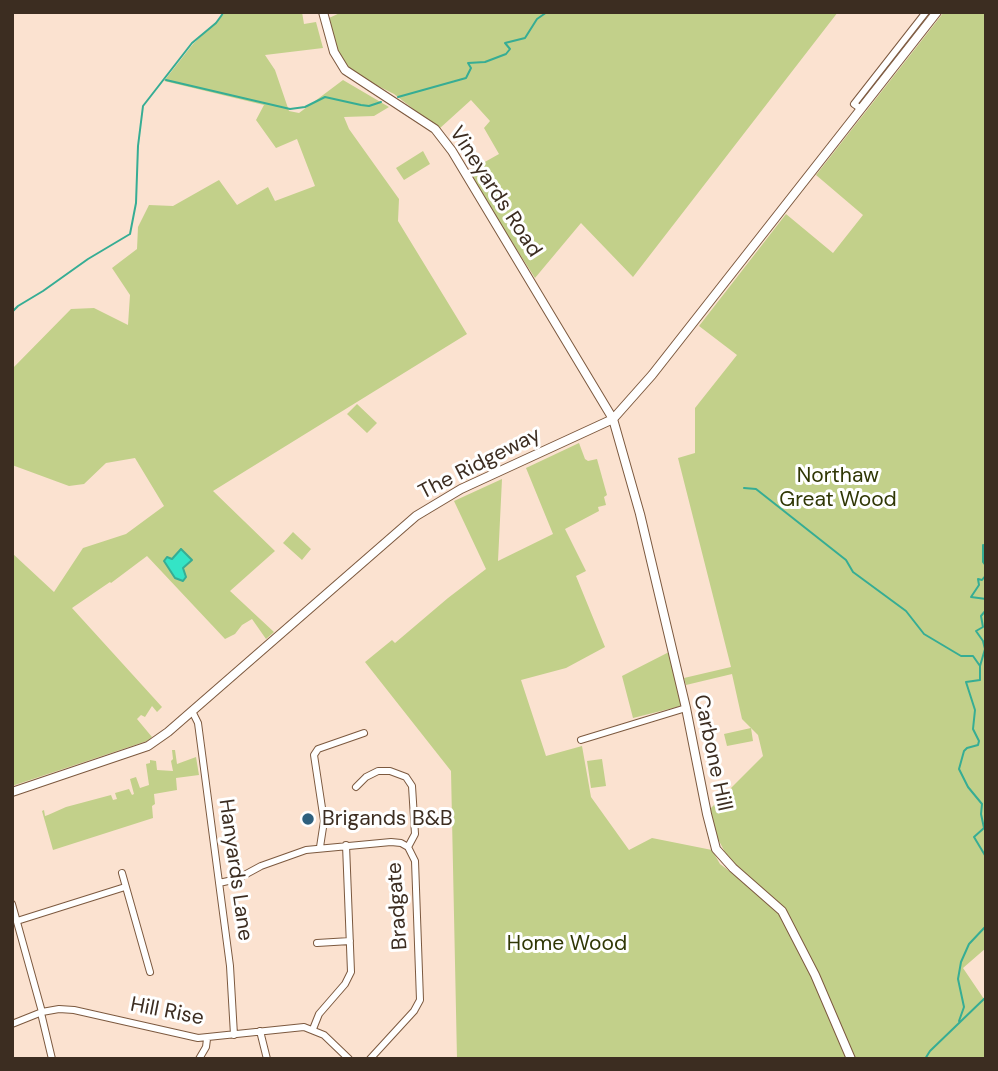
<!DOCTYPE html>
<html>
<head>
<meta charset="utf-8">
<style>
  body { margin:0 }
  #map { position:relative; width:998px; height:1071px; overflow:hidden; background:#fbe2d0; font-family:"DM Sans",sans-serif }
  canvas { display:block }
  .frame { position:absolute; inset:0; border:14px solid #3c2d21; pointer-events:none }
</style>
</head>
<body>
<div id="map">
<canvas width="998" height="1071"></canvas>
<div class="frame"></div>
</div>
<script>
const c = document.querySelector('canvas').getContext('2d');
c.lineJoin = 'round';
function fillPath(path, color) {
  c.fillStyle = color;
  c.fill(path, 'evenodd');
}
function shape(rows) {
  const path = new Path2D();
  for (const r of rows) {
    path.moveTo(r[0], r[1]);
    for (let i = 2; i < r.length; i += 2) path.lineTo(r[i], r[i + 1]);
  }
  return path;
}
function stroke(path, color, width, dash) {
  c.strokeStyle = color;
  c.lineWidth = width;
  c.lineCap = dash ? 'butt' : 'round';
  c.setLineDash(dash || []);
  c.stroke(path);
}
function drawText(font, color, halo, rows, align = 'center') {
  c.font = font + ' "DM Sans",sans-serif';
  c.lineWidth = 6;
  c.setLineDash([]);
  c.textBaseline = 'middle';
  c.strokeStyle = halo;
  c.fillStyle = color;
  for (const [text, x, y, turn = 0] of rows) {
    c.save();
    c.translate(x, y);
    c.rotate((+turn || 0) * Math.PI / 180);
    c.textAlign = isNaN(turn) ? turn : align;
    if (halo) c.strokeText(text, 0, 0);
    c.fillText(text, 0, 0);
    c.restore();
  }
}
fillPath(shape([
  [226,12,302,12,304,24,316,22,323,48,265,55,275,70,289,111,299,113,343,80,389,107,374,116,344,117,349,129,399,199,398,221,467,334,213,491,275,551,230,591,274,632,266,639,252,619,242,625,235,634,225,639,147,556,111,583,110,582,72,608,162,707,157,712,152,706,145,717,141,715,137,719,152,737,147,741,12,786,12,553,54,592,83,548,126,534,164,506,135,458,106,463,84,484,69,486,12,465,12,369,71,309,94,308,128,325,130,295,112,268,137,249,138,227,149,205,173,206,219,180,237,205,268,187,275,201,315,186,297,139,276,148,256,120,264,105,164,81,193,44],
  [342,12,838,12,633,277,581,223,535,278,467,172,499,154,484,128,490,121,471,100,439,129,394,94,360,77,343,63,336,50,329,18],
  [944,12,986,12,986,948,963,968,984,999,986,998,986,1059,457,1059,451,771,365,662,392,640,395,643,448,598,486,569,454,501,502,479,498,561,553,534,526,468,579,443,585,459,588,461,597,459,607,495,604,497,606,505,598,507,599,511,565,529,586,571,576,576,605,647,566,668,521,680,546,756,582,746,591,797,629,850,652,838,712,850,720,864,776,906,727,856,718,839,710,809,763,756,758,735,751,728,753,741,727,746,724,734,751,728,742,719,732,674,686,685,684,678,731,667,678,458,695,453,695,408,737,355,699,326,786,214,833,253,863,215,816,175],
  [423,151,430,164,404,180,396,168],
  [357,404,377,423,367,433,347,414],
  [293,532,311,549,302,560,283,543],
  [669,652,681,706,633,718,622,676],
  [172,750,175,750,177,764,196,757,199,775,176,778,177,790,154,794,155,804,152,806,153,818,53,850,42,811,44,810,45,816,48,815,66,807,111,795,113,800,117,799,115,793,129,789,132,795,134,794,130,779,136,777,140,788,149,785,146,764,150,763,150,760,156,761,157,770,173,771,171,761,173,759],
  [602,759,606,786,591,788,587,761]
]), '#c2d08a');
const water = shape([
  [181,549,192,560,183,568,186,577,183,581,175,578,164,561,167,557,172,559,181,549]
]);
fillPath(water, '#34e4c6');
stroke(water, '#36ad94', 2);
stroke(shape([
  [166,80,290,109,305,107,325,97,361,105,369,106,381,102],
  [398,97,466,78,471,68,468,63,485,62,506,54,510,49,505,43,525,38,537,19,547,12],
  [12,312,18,306,43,291,88,259,130,234,136,203,138,146,143,106,192,43,216,23,224,12],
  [985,404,986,404],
  [744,488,756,489,846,560,853,572,906,611,924,634,961,656,973,656,980,666],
  [986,546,983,545,983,562,986,566],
  [986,575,982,580,978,579,979,585,971,597,986,599],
  [986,610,981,616,983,627,976,631,983,641,985,649,980,666,980,680,966,682,975,710,973,729,979,741,978,745,967,748,964,751,959,769,968,787,982,804,981,814,984,828,974,837,986,857],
  [959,1021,964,1007,958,979,961,962,969,944,986,926],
  [925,1059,930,1051,986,997]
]), '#36ad94', 2);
const minor = shape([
  [861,109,854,104,926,12],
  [192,711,198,723,230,966,234,1035],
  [581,740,686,708],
  [356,787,366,777,378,771,390,771,406,777,412,786,415,834,408,847],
  [320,847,324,821,314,755,318,749,364,733],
  [122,873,150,972],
  [219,883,237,879,261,866,306,850,391,842,401,843,408,847,415,861,420,1000,414,1011,370,1059],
  [12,904,42,1012],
  [17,921,125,887],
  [317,943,350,941],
  [41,1013,52,1059],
  [12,1024,42,1012,59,1009,74,1010,198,1038,304,1027,324,1035,349,1059],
  [313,1029,319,1014,345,984,351,972,346,845],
  [260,1031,267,1059],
  [199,1059,206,1047,207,1039]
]);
const tertiary = shape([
  [323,12,334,52,345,70,435,129,452,151,613,419,640,514,686,708,707,814,716,849,733,868,782,911,815,975,851,1059],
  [12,792,148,746,168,732,416,516,461,489,613,419,652,375,937,12]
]);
stroke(minor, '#7c593f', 8);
stroke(tertiary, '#7c593f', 10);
stroke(minor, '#fff', 6);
stroke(tertiary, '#fff', 8);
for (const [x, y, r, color] of [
  [308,819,7,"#2f607e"]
]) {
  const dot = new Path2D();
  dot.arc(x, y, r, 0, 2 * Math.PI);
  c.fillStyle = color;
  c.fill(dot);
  stroke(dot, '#fff', 2.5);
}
drawText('21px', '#3c2d21', '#fff', [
  ["Vineyards Road",495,192,57],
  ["The Ridgeway",480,464,-27],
  ["Carbone Hill",712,753,78],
  ["Hanyards Lane",235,870,82],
  ["Bradgate",398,906,-94],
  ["Hill Rise",167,1012,11]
]);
drawText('21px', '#303705', '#fff', [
  ["Northaw",838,476],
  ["Great Wood",838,500],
  ["Home Wood",567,944]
]);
drawText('21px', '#3c2d21', '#fff', [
  ["Brigands B&B",322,819]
], 'left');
</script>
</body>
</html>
